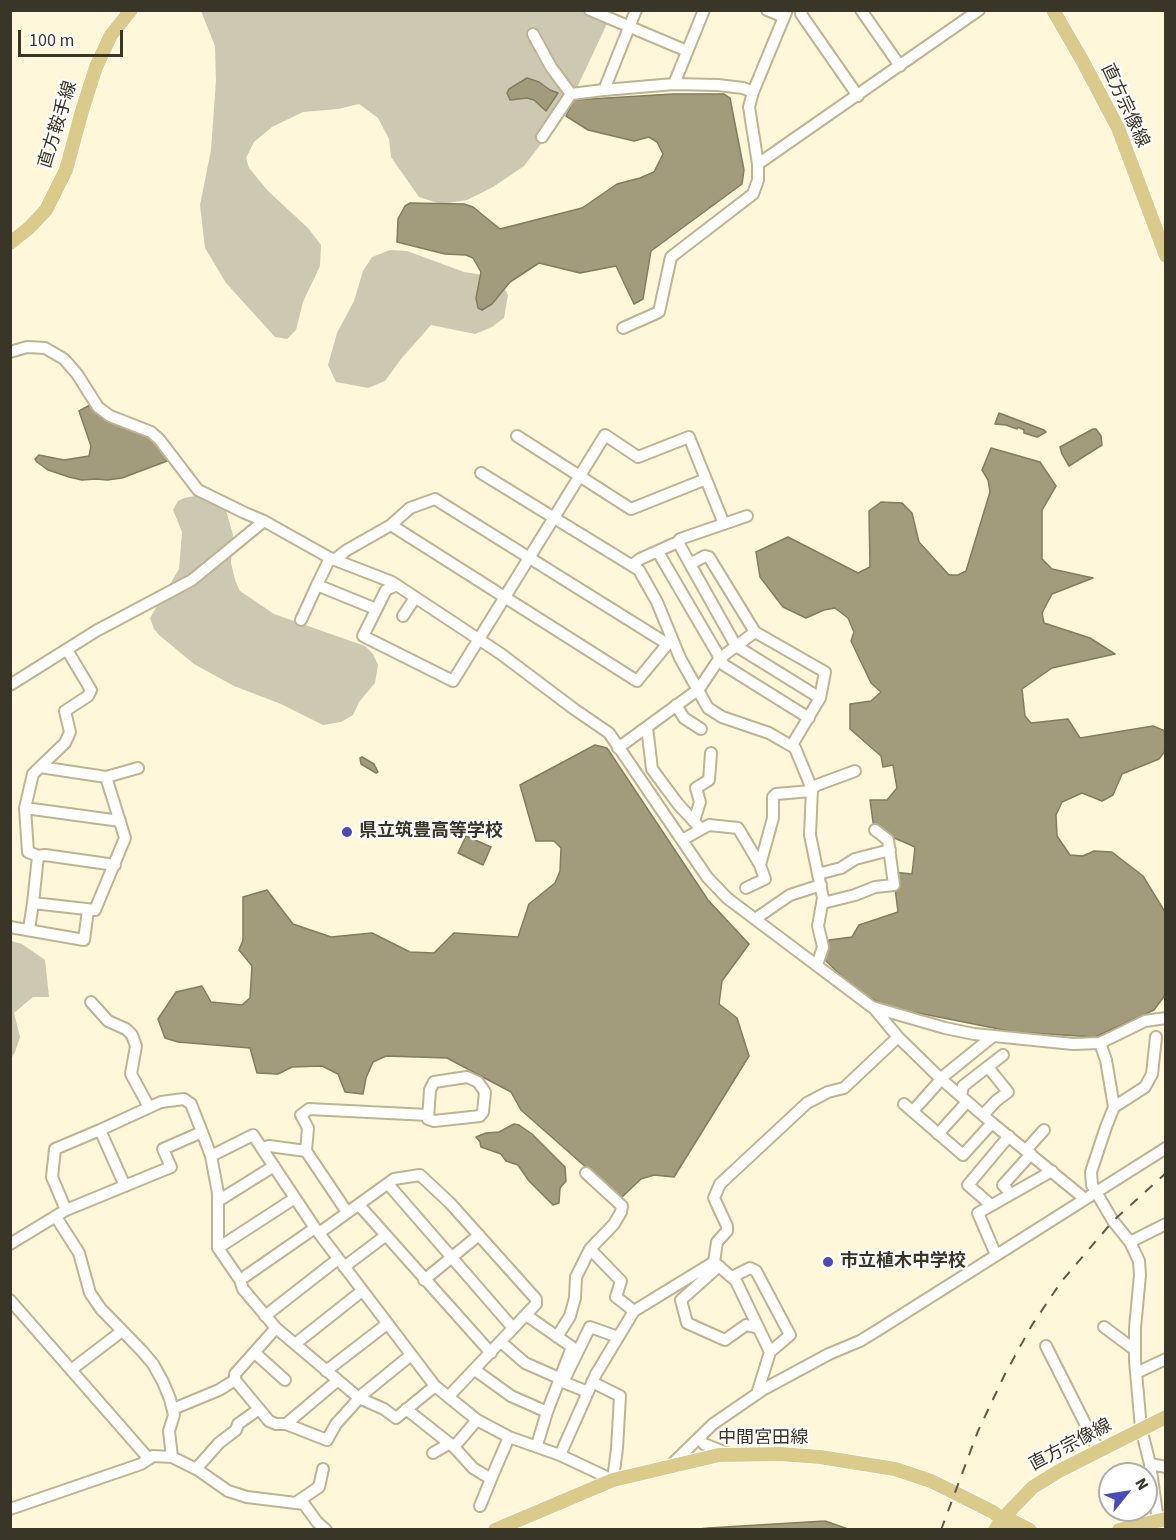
<!DOCTYPE html>
<html>
<head>
<meta charset="utf-8">
<style>
  body { margin:0 }
  #map { position:relative; width:1176px; height:1540px; overflow:hidden; background:#fef7d9; font-family:"Source Sans 3",sans-serif }
  canvas { display:block }
  .frame { position:absolute; inset:0; border:12px solid #393527; pointer-events:none }
  .north { position:absolute; left:1098px; top:1462px; width:60px; height:60px; box-sizing:border-box; background:#fff; border:2px solid #b0aea9; border-radius:50%; rotate:60deg; font-size:16px; font-weight:700; line-height:24px; text-align:center; color:#393527 }
  .north::after { content:''; display:block; margin:auto; width:21px; height:27px; background:#494ac0; clip-path:polygon(50% 0,100% 100%,50% 72%,0 100%) }
  .scale { position:absolute; left:18px; top:30px; width:105px; height:27px; box-sizing:border-box; border:3px solid #393527; border-top:0; padding-left:8px; font-size:18px; line-height:21px; white-space:nowrap; color:#393527; -webkit-text-stroke:4px #fff; paint-order:stroke }
</style>
</head>
<body>
<div id="map">
<canvas width="1176" height="1540"></canvas>
<div class="frame"></div>
<div class="north">N</div>
<div class="scale">100 m</div>
</div>
<script>
const c = document.querySelector('canvas').getContext('2d');
c.lineJoin = 'round';
function fillPath(path, color) {
  c.fillStyle = color;
  c.fill(path, 'evenodd');
}
function shape(rows) {
  const path = new Path2D();
  for (const r of rows) {
    path.moveTo(r[0], r[1]);
    for (let i = 2; i < r.length; i += 2) path.lineTo(r[i], r[i + 1]);
  }
  return path;
}
function stroke(path, color, width, dash) {
  c.strokeStyle = color;
  c.lineWidth = width;
  c.lineCap = dash ? 'butt' : 'round';
  c.setLineDash(dash || []);
  c.stroke(path);
}
function drawText(font, color, halo, rows, align = 'center') {
  c.font = font + ' "Source Sans 3","Noto Sans JP",sans-serif';
  c.lineWidth = 4.5;
  c.setLineDash([]);
  c.textBaseline = 'middle';
  c.strokeStyle = halo;
  c.fillStyle = color;
  for (const [text, x, y, turn = 0] of rows) {
    c.save();
    c.translate(x, y);
    c.rotate((+turn || 0) * Math.PI / 180);
    c.textAlign = isNaN(turn) ? turn : align;
    if (halo) c.strokeText(text, 0, 0);
    c.fillText(text, 0, 0);
    c.restore();
  }
}
fillPath(shape([
  [201,11,613,11,565,113,524,166,493,187,467,200,441,204,419,197,391,157,389,139,378,118,359,104,338,109,303,112,272,127,254,142,246,158,249,168,268,191,308,228,321,245,320,266,303,302,296,330,287,339,275,337,226,283,205,248,200,205,211,150,216,80,215,46],
  [390,250,407,251,464,272,496,277,502,283,508,295,504,318,492,327,475,334,431,325,401,359,385,381,368,388,336,382,328,365,337,333,354,301,363,271,372,257],
  [200,495,225,507,233,535,231,563,235,580,240,591,274,614,365,646,373,654,378,665,375,683,359,702,353,715,341,722,323,725,281,704,234,686,194,664,159,635,154,629,150,618,179,569,182,532,173,510,178,501,184,498],
  [11,941,22,944,45,960,49,997,33,997,14,1013,20,1037,15,1052,11,1059]
]), '#cdc8b2');
const water = shape([
  [527,78,539,82,550,90,558,93,546,111,534,100,527,98,510,100,507,93,509,89,527,78],
  [673,94,724,94,730,98,744,170,742,184,651,251,643,299,634,304,616,266,580,273,539,263,510,282,492,304,482,310,478,308,476,298,481,272,473,258,466,255,445,254,397,242,398,219,405,206,410,203,464,204,473,207,500,229,582,208,617,184,640,178,654,172,663,154,657,142,649,137,634,141,588,130,566,116,574,100,673,94],
  [92,404,150,436,168,458,167,461,122,478,107,480,96,479,82,480,69,477,48,470,37,462,35,459,39,455,64,460,89,456,91,446,79,411,92,404],
  [999,413,1044,430,1046,432,1037,437,1024,433,1024,430,1018,427,1017,429,1006,425,995,424,999,413],
  [1093,429,1096,429,1101,436,1102,445,1069,466,1062,454,1060,447,1093,429],
  [991,448,1040,462,1056,486,1042,510,1042,559,1052,569,1093,578,1052,594,1042,613,1044,623,1090,638,1115,654,1052,668,1022,689,1025,716,1031,723,1068,719,1080,738,1153,726,1165,731,1165,751,1159,759,1122,774,1113,795,1102,801,1082,793,1062,802,1056,815,1057,836,1070,855,1083,856,1094,851,1112,852,1143,876,1165,912,1165,995,1154,1010,1095,1037,1014,1032,888,1007,858,992,824,959,829,940,852,937,859,925,898,912,893,872,912,874,915,847,874,829,870,800,887,800,897,788,893,765,883,767,881,756,850,729,850,704,871,701,881,692,871,683,851,641,854,632,848,618,835,608,824,610,806,618,783,607,760,577,756,552,788,537,858,573,870,567,869,511,881,502,902,503,912,513,919,542,949,575,958,575,966,571,990,492,988,480,982,470,991,448],
  [595,745,607,748,708,900,749,944,722,981,719,1004,737,1018,749,1056,674,1177,654,1175,641,1179,621,1198,521,1110,511,1092,447,1058,386,1056,373,1062,366,1078,363,1094,345,1092,338,1074,322,1066,292,1067,278,1074,257,1073,250,1048,178,1042,165,1038,158,1019,176,992,202,986,211,1002,242,1005,250,998,252,966,239,950,243,940,243,897,267,890,293,924,331,937,372,933,410,952,434,953,454,933,518,937,529,904,555,883,560,871,561,848,554,841,536,841,520,785,595,745],
  [362,757,374,764,378,772,376,773,361,764,360,758,362,757],
  [466,836,491,847,483,865,458,853,466,836],
  [514,1124,519,1125,532,1134,565,1167,566,1181,560,1188,559,1203,553,1205,529,1181,518,1165,506,1161,501,1154,481,1147,480,1142,476,1137,486,1133,499,1132,514,1124],
  [825,1521,848,1529,699,1529,708,1528,825,1521]
]);
fillPath(water, '#a29b7c');
stroke(water, '#827c62', 1.5);
const minor = shape([
  [590,10,687,51],
  [636,10,604,90,674,84,718,85,743,88,753,92],
  [767,10,784,17],
  [802,10,801,14,858,96],
  [861,10,900,66],
  [533,34,551,67,571,94],
  [674,84,704,10],
  [542,137,571,94,604,90],
  [758,164,979,10],
  [623,328,659,312,671,257,753,194,758,180,758,164,749,107,753,92,787,10],
  [10,352,27,347,45,348,64,359,77,374,98,407,110,416,151,432,159,439,198,490,245,513,264,521,330,558,392,582,501,654,574,709,609,733,707,877,727,898,872,1007,945,1028,974,1034,1073,1044,1100,1043,1145,1021,1166,1018],
  [517,436,631,509,706,479],
  [481,473,639,570,657,602,680,658,708,708,722,717,769,733,795,748,812,789,810,835,823,898,818,926,823,947,817,965],
  [391,525,637,681,670,641],
  [678,542,680,539,747,516],
  [658,552,724,665,809,718],
  [334,560,347,550,391,525,410,508,435,499,666,643],
  [690,564,736,646,820,698],
  [632,565,640,559,678,542,690,564,705,556,709,557,755,632,825,672,820,698,792,745],
  [317,585,330,558],
  [397,585,386,590,363,636,453,681,605,435,638,457,689,437,724,524],
  [403,616,415,598],
  [301,620,317,585,376,609],
  [10,685,96,631,192,580,264,521],
  [676,705,684,718,701,729],
  [647,727,652,769,678,804,700,828],
  [618,748,699,689,719,659,755,632],
  [40,767,106,777,125,838,95,910,33,903,38,856,28,852,25,808,33,774,40,767,65,743,70,732,65,711,88,696,91,690,67,650],
  [106,777,138,768],
  [812,789,817,785,855,771],
  [25,808,120,821],
  [694,821,700,802,696,788,709,780,711,753],
  [682,840,709,825,738,828,760,865],
  [38,856,45,855,115,865],
  [818,874,841,868,855,859,890,850],
  [746,888,765,879,760,865,773,818,773,797,776,794,811,791],
  [823,903,855,895,875,887,894,885,888,840,875,830],
  [755,919,790,895,821,885],
  [10,927,84,940,88,910],
  [29,929,33,903],
  [91,1002,108,1021,126,1029,132,1035,136,1046,131,1074,149,1107],
  [873,1007,898,1037,941,1079,992,1123,1085,1199],
  [1100,1043,1106,1060,1114,1107,1106,1127,1091,1172,1092,1185,1113,1221,1130,1242,1139,1261,1140,1275,1135,1328,1135,1361,1141,1428,1150,1464,1158,1521],
  [467,1077,478,1082,485,1092,483,1112,480,1116,434,1121,428,1119,430,1090,434,1082,467,1077],
  [961,1096,963,1086,1003,1055],
  [904,1104,963,1155,992,1123],
  [1114,1107,1145,1087,1152,1074,1156,1037],
  [913,1111,945,1075,992,1037],
  [983,1115,996,1101,1008,1092,988,1067],
  [938,1134,967,1102],
  [262,1148,269,1146,306,1151,308,1128,301,1115,309,1109,428,1115],
  [1026,1150,1044,1130],
  [306,1151,347,1212],
  [211,1156,253,1135,315,1228,435,1386,477,1420,509,1437,560,1455,613,1480,617,1448,620,1396,592,1382],
  [586,1173,622,1206,621,1212,614,1224,590,1249],
  [388,1184,513,1328],
  [125,1186,100,1130,161,1102,184,1099,191,1104,202,1132],
  [1011,1194,1003,1185,1031,1154],
  [218,1201,274,1166],
  [359,1205,491,1353],
  [991,1205,968,1185,1009,1136],
  [66,1210,52,1177,55,1149,100,1130],
  [56,1217,79,1253,90,1293,101,1309,142,1351,153,1364,163,1382,170,1399,174,1415,169,1431,172,1457],
  [319,1233,394,1179,420,1175,450,1203,536,1299,536,1304,449,1396],
  [1130,1242,1166,1224],
  [10,1244,66,1210,171,1167,163,1149,202,1132,211,1156,218,1193,218,1248,240,1280,243,1289,276,1328,359,1398,384,1409,396,1418,435,1386],
  [218,1248,295,1198],
  [996,1255,978,1213,1052,1171],
  [714,1262,736,1281,770,1352,757,1394],
  [719,1266,681,1300,687,1323,725,1340,746,1325,758,1328],
  [344,1267,385,1236],
  [732,1277,750,1268,756,1271,790,1335,770,1352],
  [240,1280,315,1228],
  [424,1280,479,1235],
  [10,1300,149,1459],
  [265,1316,338,1259],
  [1104,1327,1135,1350],
  [276,1328,235,1374,235,1380,269,1421,276,1424,286,1424],
  [557,1337,570,1316,575,1298,576,1277,590,1249,621,1281,616,1297,634,1311],
  [501,1342,525,1363,559,1378],
  [295,1344,362,1291],
  [1046,1346,1099,1451],
  [255,1353,285,1380],
  [71,1370,122,1331],
  [475,1370,511,1396,547,1412,572,1347,526,1315],
  [326,1371,387,1324],
  [1136,1373,1166,1359],
  [337,1381,286,1424,327,1440,336,1424,363,1394,411,1355],
  [588,1392,563,1382,590,1327,618,1337],
  [173,1409,219,1390,235,1380],
  [406,1409,454,1447,477,1420],
  [699,1438,704,1444,729,1454],
  [537,1445,547,1412],
  [454,1447,473,1468,491,1479,509,1437],
  [433,1453,450,1443],
  [560,1455,596,1374,634,1311,714,1262,717,1242,727,1231,727,1226,714,1198,720,1184,807,1103,828,1092,844,1088,898,1037],
  [1150,1464,1166,1467],
  [670,1466,713,1424,764,1389,829,1354,860,1341,878,1330,1166,1148],
  [196,1469,219,1443,236,1430,238,1424,259,1409],
  [297,1502,319,1487,323,1469],
  [480,1506,491,1479],
  [10,1509,141,1464,153,1456,172,1457,198,1470,228,1491,247,1497,304,1504,317,1522,326,1530]
]);
const major = shape([
  [1053,10,1082,60,1118,128,1166,256],
  [10,243,29,228,46,210,66,170,82,111,96,67,111,35,131,10],
  [1010,1520,1030,1530],
  [495,1530,613,1480,719,1455,780,1454,820,1457,895,1469,931,1481,993,1512,1016,1530],
  [995,1530,1002,1519,1033,1487,1059,1471,1166,1417],
  [1119,1530,1166,1519]
]);
stroke(minor, '#bdb491', 14);
stroke(major, '#fff', 16);
stroke(minor, '#fff', 10);
stroke(major, '#dacb8a', 14);
stroke(shape([
  [941,1530,978,1431,1005,1374,1032,1325,1061,1282,1113,1221,1166,1173]
]), '#5e5948', 2, [10, 10]);
for (const [x, y, r, color] of [
  [347,832,6,"#494ac0"],
  [828,1262,6,"#494ac0"]
]) {
  const dot = new Path2D();
  dot.arc(x, y, r, 0, 2 * Math.PI);
  c.fillStyle = color;
  c.fill(dot);
  stroke(dot, '#fff', 2);
}
drawText('18px', '#393527', '#fff', [
  ["直方宗像線",1124,106,65],
  ["直方鞍手線",59,125,-73],
  ["中間宮田線",763,1439],
  ["直方宗像線",1071,1446,-28]
]);
drawText('bold 18px', '#393527', '#fff', [
  ["県立筑豊高等学校",359,832],
  ["市立植木中学校",840,1262]
], 'left');
</script>
</body>
</html>
